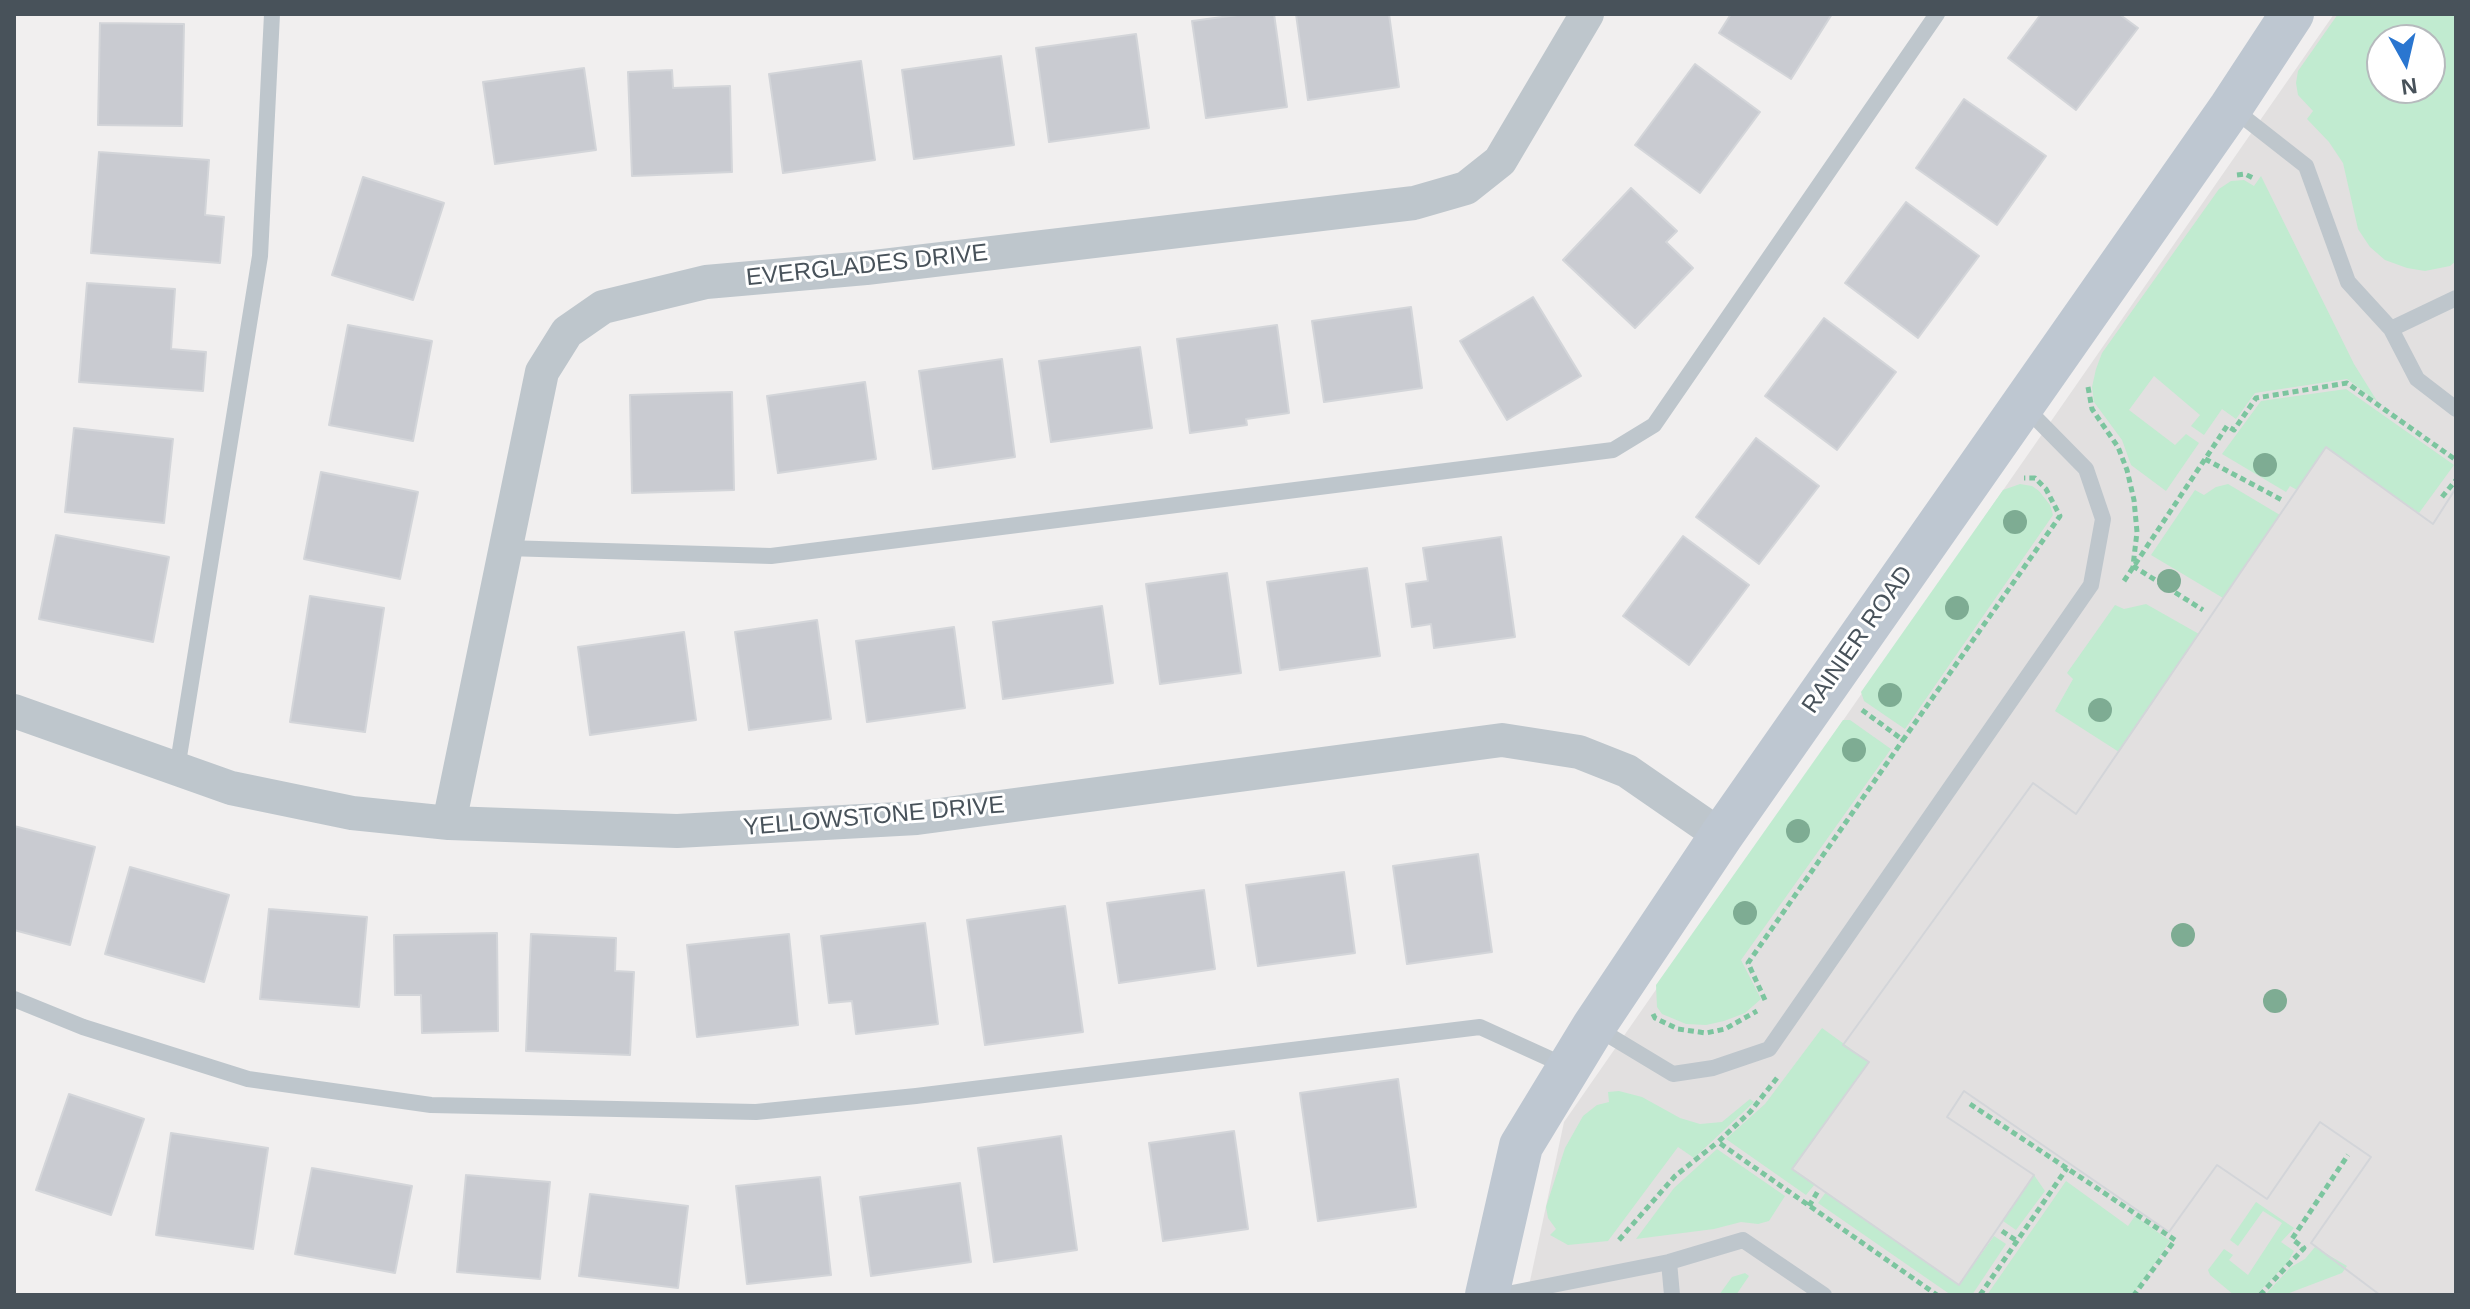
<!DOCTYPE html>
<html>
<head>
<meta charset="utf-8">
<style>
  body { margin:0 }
  #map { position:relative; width:2470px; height:1309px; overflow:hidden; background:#f1efef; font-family:Helvetica,sans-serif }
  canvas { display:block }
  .frame { position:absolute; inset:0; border:16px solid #48525a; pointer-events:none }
  .north { position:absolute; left:2366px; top:24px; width:80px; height:80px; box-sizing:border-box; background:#fff; border:2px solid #b6babd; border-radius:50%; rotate:172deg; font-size:22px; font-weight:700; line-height:32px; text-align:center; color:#48525a }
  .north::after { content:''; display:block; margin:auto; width:28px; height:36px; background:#2a76d0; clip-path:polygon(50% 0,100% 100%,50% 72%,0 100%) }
</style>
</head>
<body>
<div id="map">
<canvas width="2470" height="1309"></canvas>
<div class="frame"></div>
<div class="north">N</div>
</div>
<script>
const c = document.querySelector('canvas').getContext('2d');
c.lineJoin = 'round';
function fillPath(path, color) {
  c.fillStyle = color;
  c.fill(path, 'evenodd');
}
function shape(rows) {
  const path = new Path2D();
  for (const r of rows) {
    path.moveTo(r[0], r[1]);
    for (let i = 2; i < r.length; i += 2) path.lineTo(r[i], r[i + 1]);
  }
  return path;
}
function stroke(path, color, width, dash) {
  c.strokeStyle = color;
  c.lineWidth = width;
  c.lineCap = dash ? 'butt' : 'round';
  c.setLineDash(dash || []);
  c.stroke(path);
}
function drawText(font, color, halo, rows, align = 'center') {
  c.font = font + ' Helvetica,sans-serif';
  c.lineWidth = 6;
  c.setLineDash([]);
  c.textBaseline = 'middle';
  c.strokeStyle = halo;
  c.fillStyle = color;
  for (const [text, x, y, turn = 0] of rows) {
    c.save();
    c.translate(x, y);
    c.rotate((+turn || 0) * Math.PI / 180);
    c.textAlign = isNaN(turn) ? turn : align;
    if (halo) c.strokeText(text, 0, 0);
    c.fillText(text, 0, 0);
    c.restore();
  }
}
fillPath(shape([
  [2334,14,2456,14,2456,1295,1527,1295,1564,1122],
  [2382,40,2430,40,2430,88,2382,88]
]), '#e2e0e0');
fillPath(shape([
  [2338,14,2456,14,2456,261,2450,266,2425,271,2407,268,2385,260,2370,247,2358,229,2343,163,2329,142,2307,119,2313,111,2298,95,2296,83,2298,71],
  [2382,40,2430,40,2430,88,2382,88],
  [2261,176,2354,364,2377,401,2347,379,2255,393,2236,419,2222,409,2204,435,2191,426,2200,415,2154,376,2129,410,2175,445,2186,434,2199,443,2166,491,2131,465,2122,440,2094,402,2092,387,2096,369,2102,353,2219,189,2231,181,2244,180,2254,186],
  [2346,389,2454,465,2419,513,2326,448,2297,490,2290,486,2286,492,2222,454,2261,401],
  [2020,484,2032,486,2039,491,2050,505,2053,515,1905,729,1864,701,1861,692,2003,490],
  [2228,484,2280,515,2223,598,2151,555,2195,490,2204,495,2216,487],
  [2146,604,2199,634,2119,752,2055,711,2073,679,2067,673,2115,605,2124,609],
  [1843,720,1850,720,1891,749,1741,960,1761,999,1745,1013,1724,1021,1706,1025,1686,1024,1662,1014,1657,1007,1656,985],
  [1822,1028,1869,1062,1793,1169,1815,1184,1806,1195,1726,1139,1765,1104],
  [1619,1091,1642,1097,1680,1118,1700,1124,1722,1122,1750,1099,1754,1102,1694,1158,1678,1147,1608,1241,1568,1245,1550,1235,1556,1229,1548,1218,1546,1207,1565,1148,1583,1116,1597,1105,1609,1102,1608,1092],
  [1717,1149,1785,1196,1769,1221,1758,1224,1741,1222,1714,1229,1636,1239,1674,1188],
  [2034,1175,2045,1191,2016,1230,2003,1221],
  [2066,1181,2128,1226,2135,1216,2170,1241,2133,1295,1987,1295],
  [1826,1192,1959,1285,1994,1236,2006,1244,1972,1295,1951,1295,1818,1203],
  [2256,1202,2294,1228,2281,1242,2294,1251,2287,1263,2256,1295,2234,1295,2210,1275,2208,1270,2224,1249,2233,1255,2229,1260,2248,1275,2282,1223,2263,1211,2238,1246,2230,1240],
  [2315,1247,2347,1266,2342,1273,2284,1295,2265,1295,2291,1267,2305,1259],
  [1745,1273,1749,1276,1736,1295,1719,1295,1732,1277]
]), '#c1ebd0');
const building = shape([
  [1245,14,1274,14,1287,107,1206,118,1192,21,1245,14],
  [1296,14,1389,14,1399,87,1308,100,1296,14],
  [1731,14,1832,14,1791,79,1719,33,1731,14],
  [2041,14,2119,14,2138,28,2076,110,2008,58,2041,14],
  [100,23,184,24,182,126,98,125,100,23],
  [1136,34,1149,128,1049,142,1036,48,1136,34],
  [1001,56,1014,145,914,159,902,70,1001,56],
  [861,61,875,160,783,173,769,74,861,61],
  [1695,64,1760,112,1700,193,1635,145,1695,64],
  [584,68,596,150,495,164,483,82,584,68],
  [672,70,673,88,730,86,732,172,632,176,628,72,672,70],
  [1964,99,2046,156,1997,225,1916,168,1964,99],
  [99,152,209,160,205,215,224,217,220,263,91,253,99,152],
  [363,177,444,203,413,300,332,275,363,177],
  [1631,188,1677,231,1666,242,1693,268,1635,328,1563,260,1631,188],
  [1906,202,1979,256,1918,338,1845,283,1906,202],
  [87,283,175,289,171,349,206,352,203,391,79,382,87,283],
  [1533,297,1581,376,1507,420,1460,341,1533,297],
  [1411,307,1422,388,1324,402,1312,321,1411,307],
  [1824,318,1896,372,1837,450,1765,396,1824,318],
  [348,325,432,341,413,441,329,425,348,325],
  [1277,325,1289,413,1246,419,1247,425,1190,433,1177,339,1277,325],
  [1140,347,1152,428,1051,442,1039,361,1140,347],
  [1002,359,1015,457,933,469,919,371,1002,359],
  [865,382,876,459,778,473,767,396,865,382],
  [732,392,734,490,632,493,630,395,732,392],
  [74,428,173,439,164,523,65,512,74,428],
  [1756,438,1819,486,1759,564,1696,517,1756,438],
  [2326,447,2433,524,2456,488,2456,1295,2380,1295,2311,1243,2371,1157,2320,1122,2267,1199,2217,1165,2169,1232,1964,1091,1947,1117,2034,1175,1959,1285,1792,1169,1869,1062,1843,1045,2033,783,2076,814,2326,447],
  [2326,447,2433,524,2456,488,2456,1295,2380,1295,2311,1243,2371,1157,2320,1122,2267,1199,2217,1165,2169,1232,1964,1091,1947,1117,2034,1175,1959,1285,1792,1169,1869,1062,1843,1045,2033,783,2076,814,2326,447],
  [321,472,418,492,400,579,304,559,321,472],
  [56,535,169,557,153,642,39,619,56,535],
  [1683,536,1749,585,1689,665,1623,616,1683,536],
  [1501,537,1515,637,1434,648,1431,624,1412,627,1406,584,1428,581,1423,548,1501,537],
  [1367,568,1380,656,1280,670,1267,582,1367,568],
  [1227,573,1241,673,1160,684,1146,584,1227,573],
  [310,596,384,608,365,732,290,722,310,596],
  [1102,606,1113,683,1003,699,993,622,1102,606],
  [817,620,831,719,749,730,735,632,817,620],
  [954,627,965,708,867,722,856,641,954,627],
  [684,632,696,720,590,735,578,647,684,632],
  [14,826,95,847,70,945,14,930,14,826],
  [1478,854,1492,952,1407,964,1393,866,1478,854],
  [130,867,229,895,204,982,105,954,130,867],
  [1344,872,1355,953,1258,966,1246,885,1344,872],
  [1204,890,1215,969,1119,983,1107,903,1204,890],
  [1065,906,1083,1032,985,1045,967,920,1065,906],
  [269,909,367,917,359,1007,260,999,269,909],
  [925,923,938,1024,856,1034,852,1001,829,1003,821,936,925,923],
  [497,933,498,1031,422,1033,421,995,395,995,394,935,497,933],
  [531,934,616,938,615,971,634,972,630,1055,526,1051,531,934],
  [789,934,798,1025,697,1037,687,945,789,934],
  [1398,1079,1416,1207,1318,1221,1300,1093,1398,1079],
  [69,1094,144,1119,111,1215,36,1190,69,1094],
  [1234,1131,1248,1229,1163,1241,1149,1143,1234,1131],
  [171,1133,268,1148,253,1249,156,1235,171,1133],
  [1061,1136,1077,1250,994,1262,978,1148,1061,1136],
  [312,1168,412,1186,395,1273,295,1254,312,1168],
  [466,1175,550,1182,540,1279,457,1272,466,1175],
  [820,1177,831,1275,747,1284,736,1186,820,1177],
  [960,1183,971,1262,871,1276,860,1197,960,1183],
  [590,1194,688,1206,678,1288,579,1276,590,1194]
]);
fillPath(building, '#c9cbd1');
stroke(building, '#d3d5d9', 2);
stroke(shape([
  [2237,175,2245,174,2255,179],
  [2088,387,2092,409,2118,447,2127,470,2134,500,2137,532,2133,566,2203,610],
  [2205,459,2282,500],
  [2442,497,2456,480],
  [2124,581,2227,426,2234,430,2256,398,2347,383,2456,460],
  [1862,710,1903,740,2060,516,2046,489,2035,478,2024,478],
  [1765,1000,1748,963,1903,740],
  [1653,1014,1655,1018,1678,1029,1706,1033,1725,1029,1757,1011],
  [1777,1078,1750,1112,1718,1142,1937,1295],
  [1970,1104,2175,1240,2134,1295],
  [1809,1206,1818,1191],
  [2002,1231,2017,1241],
  [1619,1240,1675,1176,1718,1142],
  [1980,1295,2067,1168],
  [2260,1295,2304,1248,2292,1239,2348,1155]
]), '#7cc59f', 5, [6, 4]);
stroke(shape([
  [2232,108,2306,166,2348,282,2391,329,2417,379,2456,409],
  [2391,329,2456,298],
  [506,548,771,556,1613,450,1654,425,1937,14],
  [177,769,260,256,272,14],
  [14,999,83,1027,248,1079,431,1105,756,1112,916,1096,1480,1027,1568,1067],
  [1595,1027,1673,1074,1713,1068,1769,1049,2091,585,2103,519,2086,469,2023,405],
  [1669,1262,1672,1295],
  [1502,1295,1669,1262,1743,1240,1824,1295]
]), '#bec6cc', 16);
stroke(shape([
  [14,711,231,788,352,813,449,823,677,831,917,818,1502,740,1579,752,1627,771,1721,836],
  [449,823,542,372,567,332,603,307,706,282,866,268,1414,203,1466,188,1500,161,1587,14]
]), '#bec6cc', 34);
stroke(shape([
  [1487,1295,1521,1146,1594,1026,1721,836,2231,107,2292,14]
]), '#bec7d1', 44);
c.fillStyle = '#7eac93';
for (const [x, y] of [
  [2265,465],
  [2015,522],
  [2169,581],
  [1957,608],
  [1890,695],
  [2100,710],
  [1854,750],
  [1798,831],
  [1745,913],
  [2183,935],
  [2275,1001]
]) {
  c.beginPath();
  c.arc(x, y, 12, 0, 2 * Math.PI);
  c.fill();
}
drawText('24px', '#48525a', '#fff', [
  ["EVERGLADES DRIVE",867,266,-6],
  ["RAINIER ROAD",1858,640,-55],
  ["YELLOWSTONE DRIVE",874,817,-5]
]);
</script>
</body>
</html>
